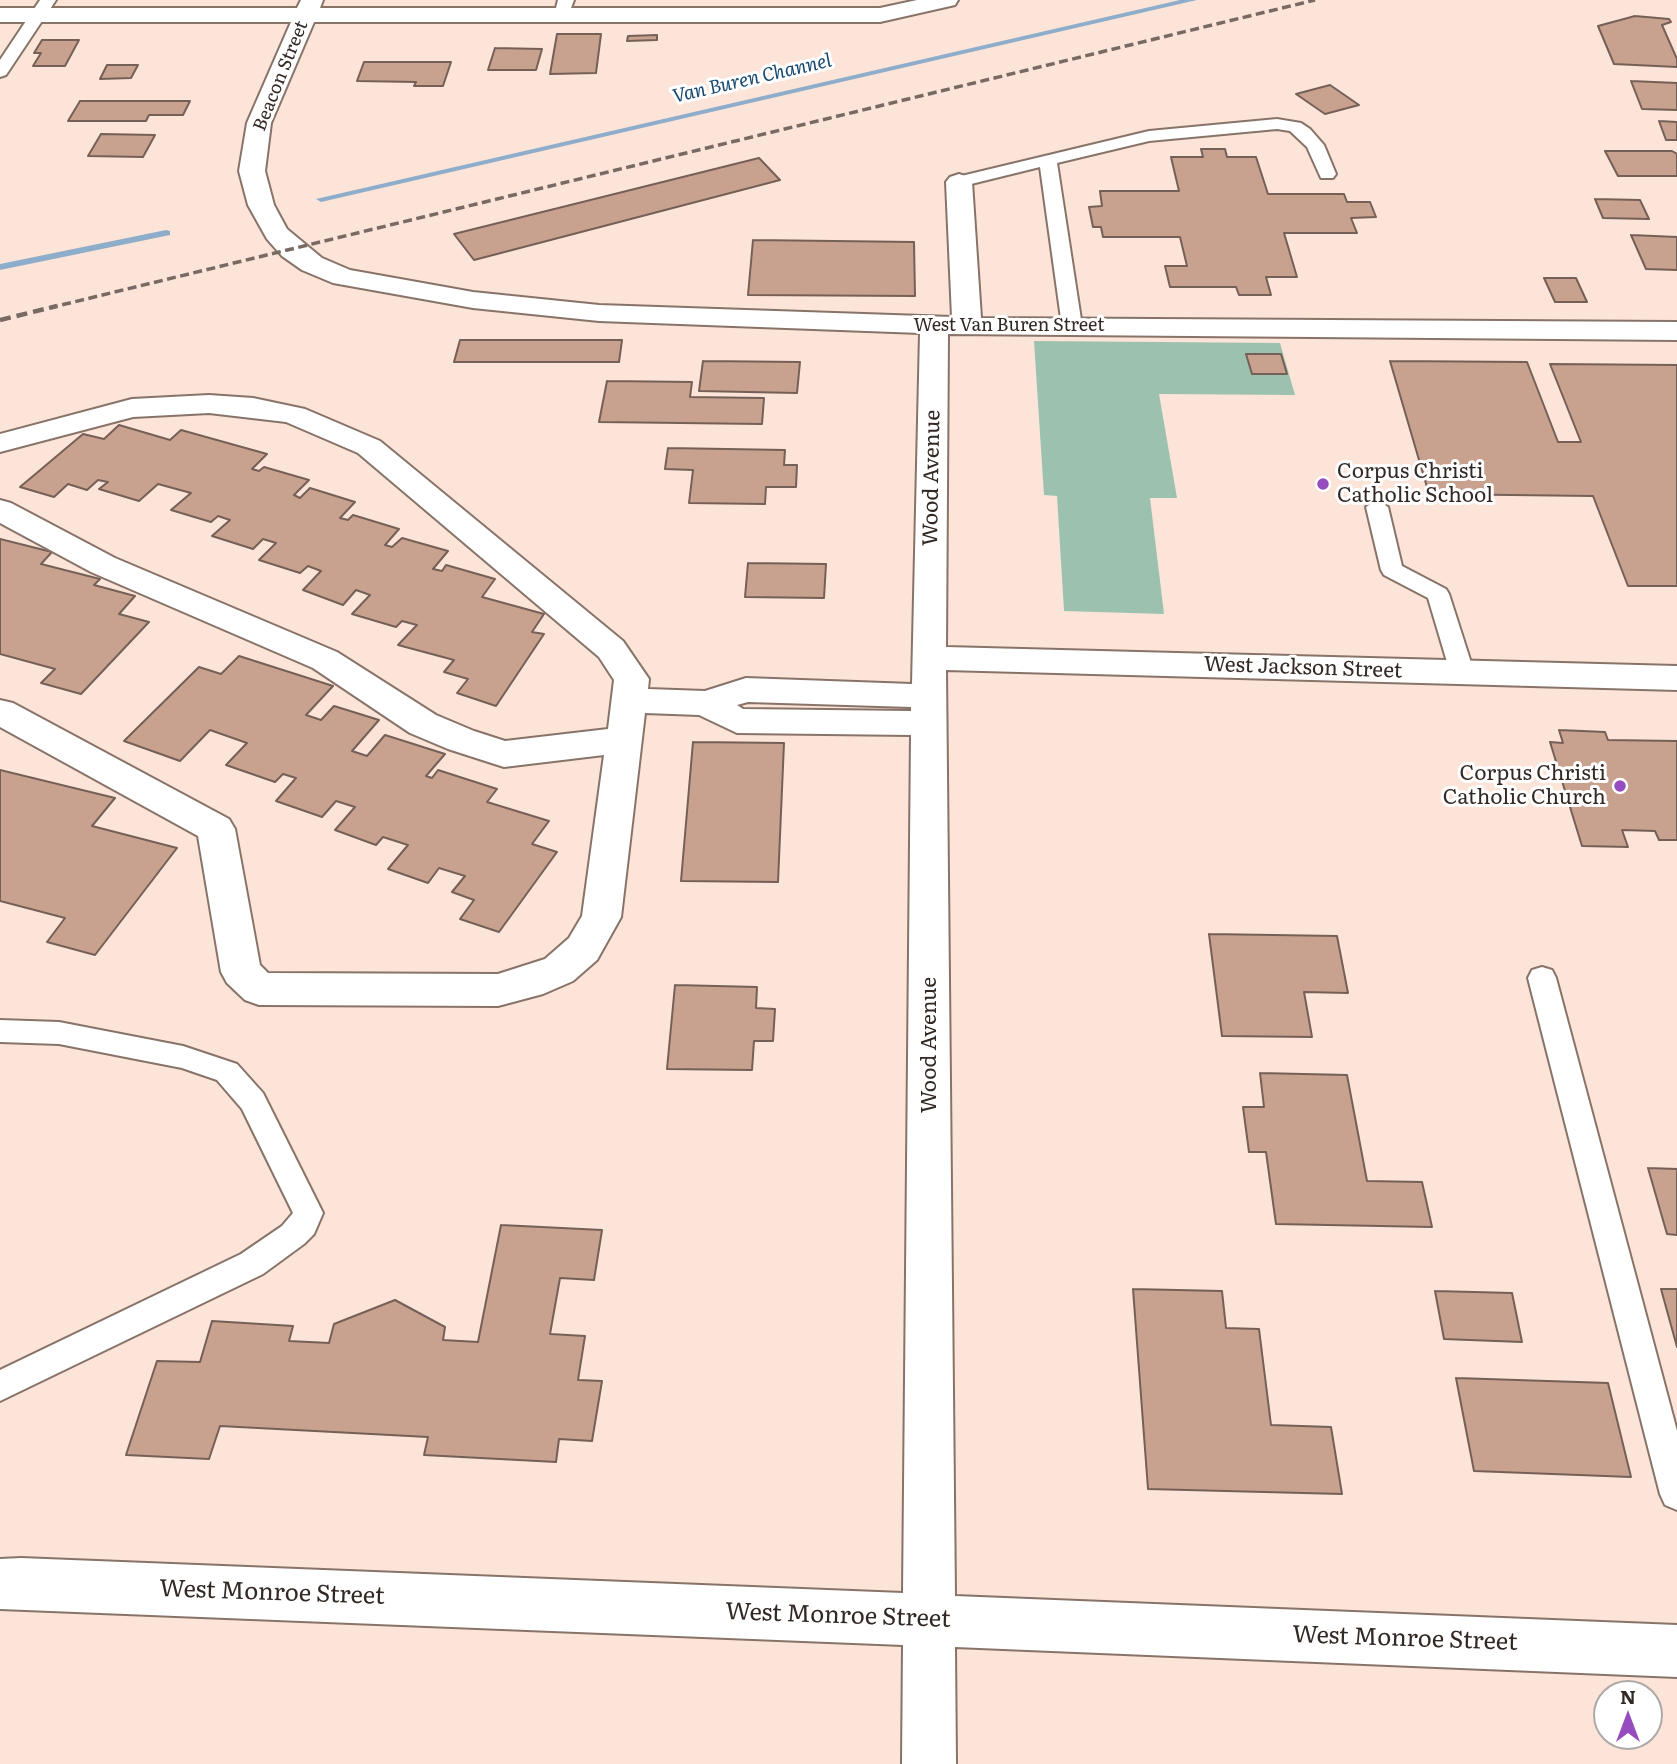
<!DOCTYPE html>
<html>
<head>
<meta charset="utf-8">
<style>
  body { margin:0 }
  #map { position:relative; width:1677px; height:1764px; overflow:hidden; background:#fce4d8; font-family:Literata,serif }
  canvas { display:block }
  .north { position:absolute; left:1593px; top:1680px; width:70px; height:70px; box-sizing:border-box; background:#fff; border:2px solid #ada9a8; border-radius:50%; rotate:0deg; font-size:19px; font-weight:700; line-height:28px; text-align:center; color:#322925 }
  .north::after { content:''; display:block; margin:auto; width:24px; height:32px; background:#964cbf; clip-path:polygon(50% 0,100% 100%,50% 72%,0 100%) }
</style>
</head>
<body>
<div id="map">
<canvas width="1677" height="1764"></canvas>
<div class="north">N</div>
</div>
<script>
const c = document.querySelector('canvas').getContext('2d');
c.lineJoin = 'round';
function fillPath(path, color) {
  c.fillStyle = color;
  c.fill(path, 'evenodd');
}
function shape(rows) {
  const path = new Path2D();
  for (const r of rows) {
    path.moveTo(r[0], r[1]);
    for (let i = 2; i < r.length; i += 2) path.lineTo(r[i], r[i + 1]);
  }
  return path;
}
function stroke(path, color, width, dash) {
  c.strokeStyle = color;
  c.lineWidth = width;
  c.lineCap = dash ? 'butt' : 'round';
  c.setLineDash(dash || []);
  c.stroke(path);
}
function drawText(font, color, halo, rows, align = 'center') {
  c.font = font + ' Literata,serif';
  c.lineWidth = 6;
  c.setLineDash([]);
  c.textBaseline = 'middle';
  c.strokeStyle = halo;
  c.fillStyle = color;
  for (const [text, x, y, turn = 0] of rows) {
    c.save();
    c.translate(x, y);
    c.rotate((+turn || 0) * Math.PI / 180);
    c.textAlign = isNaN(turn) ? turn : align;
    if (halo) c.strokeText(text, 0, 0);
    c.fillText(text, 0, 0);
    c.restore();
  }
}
fillPath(shape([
  [1034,341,1280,343,1295,395,1159,394,1177,498,1150,498,1164,614,1064,611,1057,496,1044,495]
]), '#9cc2af');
fillPath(shape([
  [1180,0,1197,0,321,202,316,199,1180,0],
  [166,230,170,231,170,235,0,270,0,264,166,230]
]), '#8eadca');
const building = shape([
  [1635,16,1669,19,1671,22,1662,25,1677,59,1677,67,1614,64,1598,26,1635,16],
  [557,34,601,34,596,73,550,74,557,34],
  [657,35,657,40,627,41,628,36,657,35],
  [42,40,79,40,65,66,33,66,41,53,34,53,42,40],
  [495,48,542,49,536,70,488,70,495,48],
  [364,62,451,62,443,86,414,86,416,82,357,81,364,62],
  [107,65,138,65,131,78,100,79,107,65],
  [1631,81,1677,83,1677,110,1642,109,1631,81],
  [1330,85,1359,105,1325,114,1296,94,1330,85],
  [80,101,190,101,183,115,149,115,146,121,68,121,80,101],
  [1659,121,1677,122,1677,140,1666,140,1659,121],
  [101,134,155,135,143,157,88,156,101,134],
  [1201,149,1225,149,1227,157,1256,157,1268,194,1344,194,1347,202,1370,202,1376,217,1351,218,1357,233,1284,233,1297,277,1266,277,1271,295,1239,295,1236,287,1170,287,1165,266,1187,266,1180,237,1103,237,1101,227,1093,227,1089,207,1102,206,1100,191,1179,191,1171,157,1203,157,1201,149],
  [1605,151,1672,151,1677,154,1677,176,1618,176,1605,151],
  [759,158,780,180,474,260,454,234,759,158],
  [1595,199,1640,200,1649,219,1603,218,1595,199],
  [1631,235,1677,237,1677,270,1646,269,1631,235],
  [753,240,914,242,915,296,748,295,753,240],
  [1544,278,1576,278,1587,302,1555,302,1544,278],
  [460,340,622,340,619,362,454,362,460,340],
  [1246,354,1281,354,1287,374,1252,374,1246,354],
  [703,361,800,362,797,393,699,391,703,361],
  [1390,361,1527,362,1558,442,1581,442,1550,364,1677,365,1677,586,1628,586,1593,496,1429,494,1390,361],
  [607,381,692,382,690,397,764,398,762,424,599,422,607,381],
  [119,425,170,440,181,430,267,454,252,469,259,471,264,467,309,480,294,495,300,498,310,488,355,502,340,518,348,520,353,515,399,529,385,545,392,547,402,538,448,551,433,569,442,571,446,565,495,579,482,597,544,614,532,632,544,634,496,706,457,693,468,679,444,672,454,660,398,645,417,625,402,621,396,627,352,614,370,595,356,590,343,605,303,590,321,571,308,566,300,573,259,560,276,543,263,539,253,549,212,536,230,520,218,516,211,522,171,510,191,493,158,484,139,501,99,489,108,482,98,480,87,490,68,484,54,497,20,487,83,434,104,439,119,425],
  [668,448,785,450,784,465,797,465,796,487,766,487,765,504,689,503,693,470,665,469,668,448],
  [0,539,52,552,41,564,100,579,94,585,135,596,119,614,149,622,81,694,41,683,55,669,0,654,0,539],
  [748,563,826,564,824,598,745,597,748,563],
  [239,656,333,686,306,715,321,720,334,706,379,720,352,751,367,756,385,735,445,754,426,776,432,778,438,770,497,789,487,802,549,821,532,844,557,852,499,932,460,919,474,900,452,892,465,876,439,868,428,883,388,869,408,845,383,837,376,845,335,830,355,807,336,801,322,817,276,801,296,778,283,774,275,782,226,765,247,743,210,730,180,761,124,741,199,667,221,674,239,656],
  [1559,730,1605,732,1608,740,1677,741,1677,840,1659,840,1655,831,1622,830,1628,847,1582,846,1550,742,1563,743,1559,730],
  [693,742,784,743,778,882,681,881,693,742],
  [0,770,115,798,92,826,177,848,95,955,47,942,65,918,0,901,0,770],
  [1209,934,1337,936,1348,993,1304,992,1312,1037,1222,1036,1209,934],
  [675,985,757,987,756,1008,775,1009,773,1041,754,1041,752,1070,667,1069,675,985],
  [1260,1073,1347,1075,1367,1181,1422,1182,1432,1227,1276,1224,1266,1152,1249,1152,1243,1107,1264,1107,1260,1073],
  [1648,1168,1677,1169,1677,1235,1667,1234,1648,1168],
  [501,1225,602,1230,594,1280,560,1278,550,1334,585,1336,578,1380,602,1381,592,1441,559,1439,556,1462,424,1455,428,1437,220,1426,209,1459,126,1455,157,1361,200,1362,212,1321,293,1326,289,1341,329,1343,334,1324,395,1300,445,1327,443,1340,478,1342,501,1225],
  [1133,1289,1222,1291,1226,1328,1259,1329,1271,1425,1331,1427,1342,1494,1148,1489,1133,1289],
  [1661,1289,1677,1289,1677,1347,1661,1289],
  [1435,1291,1512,1293,1522,1342,1444,1339,1435,1291],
  [1456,1378,1608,1383,1631,1477,1474,1471,1456,1378]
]);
fillPath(building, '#c9a28f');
stroke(building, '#756057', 2);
const service = shape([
  [40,0,56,0,6,75,0,77,0,60,40,0],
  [558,0,574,0,567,19,557,19,554,16,558,0],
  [1277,119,1301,123,1310,129,1324,145,1336,174,1333,178,1321,178,1307,147,1290,131,1277,129,1149,141,1057,163,1082,326,1072,332,1062,326,1040,167,959,187,950,182,953,178,1149,131,1277,119],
  [1377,500,1388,507,1402,566,1446,589,1449,594,1474,672,1470,678,1454,678,1450,672,1428,598,1384,575,1381,570,1366,507,1377,500],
  [1542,967,1552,970,1556,978,1677,1431,1677,1510,1665,1505,1660,1494,1528,978,1532,970,1542,967],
  [0,1020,59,1022,183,1046,237,1064,263,1093,323,1213,314,1234,304,1244,263,1274,0,1401,0,1370,241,1254,282,1226,293,1213,242,1109,217,1080,182,1068,59,1044,0,1042,0,1020]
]);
const minor = shape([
  [301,0,323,0,320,8,880,8,917,0,958,0,955,5,880,22,314,22,271,123,265,171,274,205,287,229,322,258,350,270,473,292,599,305,952,317,946,182,950,177,959,174,968,177,972,182,981,318,1677,322,1677,340,948,334,946,647,1677,666,1677,690,946,670,955,1596,1677,1625,1677,1677,955,1647,956,1764,902,1764,903,1645,0,1609,0,1559,21,1558,903,1593,911,735,737,733,699,715,645,713,621,917,597,960,573,981,543,994,498,1006,259,1005,245,1000,227,983,221,972,198,836,0,727,0,700,13,703,229,819,235,829,260,965,268,973,498,974,545,959,569,938,582,916,604,755,504,767,448,749,410,733,313,668,91,572,0,523,0,500,11,503,115,558,337,652,436,715,474,731,505,741,608,729,614,680,599,657,358,453,286,422,209,413,133,417,0,452,0,434,132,399,209,395,253,398,305,409,380,441,623,641,649,679,648,689,705,691,746,678,912,684,920,333,599,321,473,308,333,283,302,270,282,256,267,239,248,205,239,171,247,123,291,22,0,22,0,8,297,8,301,0],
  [748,702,911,707,911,711,743,709,737,705,748,702]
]);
stroke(service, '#887369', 4);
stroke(minor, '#887369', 4);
fillPath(service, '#fff');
fillPath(minor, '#fff');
stroke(shape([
  [49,308,1315,0]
]), '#786a63', 3.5, [9, 4.5]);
stroke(shape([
  [0,320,57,306]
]), '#786a63', 4.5, [11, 6]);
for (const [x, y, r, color] of [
  [1323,484,7,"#964cbf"],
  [1620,786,7,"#964cbf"]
]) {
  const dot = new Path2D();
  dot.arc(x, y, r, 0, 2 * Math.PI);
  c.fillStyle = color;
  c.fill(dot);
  stroke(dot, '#fff', 2.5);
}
drawText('18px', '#322925', '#fff', [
  ["Beacon Street",281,76,-68],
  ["West Van Buren Street",1009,326]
]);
drawText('italic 19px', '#17486f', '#fff', [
  ["Van Buren Channel",752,79,-13]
]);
drawText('21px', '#322925', '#fff', [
  ["Corpus Christi",1337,472],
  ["Catholic School",1337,496],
  ["Corpus Christi",1606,774,"right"],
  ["Catholic Church",1606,798,"right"]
], 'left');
drawText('21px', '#322925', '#fff', [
  ["Wood Avenue",932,478,-89],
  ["West Jackson Street",1303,668,2],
  ["Wood Avenue",930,1045,-90]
]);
drawText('24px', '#322925', '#fff', [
  ["West Monroe Street",272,1593,2],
  ["West Monroe Street",838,1616,2],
  ["West Monroe Street",1405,1639,2]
]);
</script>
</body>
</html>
